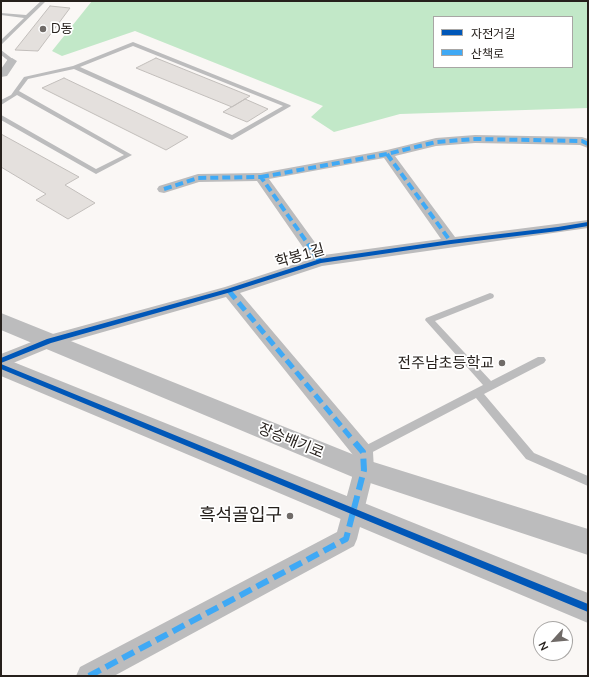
<!DOCTYPE html>
<html>
<head>
<meta charset="utf-8">
<style>
  body { margin:0 }
  #map { position:relative; width:589px; height:677px; overflow:hidden; background:#faf7f5; font-family:Mulish,"Noto Sans KR",sans-serif }
  canvas { display:block }
  .frame { position:absolute; inset:0; border:2px solid #26201c; pointer-events:none }
  .legend { position:absolute; left:433px; top:16px; width:140px; height:52px; box-sizing:border-box; background:#fff; border:1px solid #a8a6a4; margin:0; padding:5px 7px; list-style:none; font-size:12px; color:#26201c }
  .legend li { display:flex; align-items:center; gap:8px; height:20px }
  .legend b { width:20px; border:1px solid #a8a6a4 }
  .north { position:absolute; left:533px; top:621px; width:40px; height:40px; box-sizing:border-box; background:#fff; border:1px solid #a8a6a4; border-radius:50%; rotate:243deg; font-size:11px; font-weight:700; line-height:16px; text-align:center; color:#26201c }
  .north::after { content:''; display:block; margin:auto; width:14px; height:18px; background:#706b68; clip-path:polygon(50% 0,100% 100%,50% 72%,0 100%) }
</style>
</head>
<body>
<div id="map">
<canvas width="589" height="677"></canvas>
<div class="frame"></div>
<ul class="legend">
<li><b style="height:5px;background:#0057b8"></b>자전거길</li>
<li><b style="height:5px;background:#3fa9f5"></b>산책로</li>
</ul>
<div class="north">N</div>
</div>
<script>
const c = document.querySelector('canvas').getContext('2d');
c.lineJoin = 'round';
function fillPath(path, color) {
  c.fillStyle = color;
  c.fill(path, 'evenodd');
}
function shape(rows) {
  const path = new Path2D();
  for (const r of rows) {
    path.moveTo(r[0], r[1]);
    for (let i = 2; i < r.length; i += 2) path.lineTo(r[i], r[i + 1]);
  }
  return path;
}
function stroke(path, color, width, dash) {
  c.strokeStyle = color;
  c.lineWidth = width;
  c.lineCap = dash ? 'butt' : 'round';
  c.setLineDash(dash || []);
  c.stroke(path);
}
function drawText(font, color, halo, rows, align = 'center') {
  c.font = font + ' Mulish,"Noto Sans KR",sans-serif';
  c.lineWidth = 3.5;
  c.setLineDash([]);
  c.textBaseline = 'middle';
  c.strokeStyle = halo;
  c.fillStyle = color;
  for (const [text, x, y, turn = 0] of rows) {
    c.save();
    c.translate(x, y);
    c.rotate((+turn || 0) * Math.PI / 180);
    c.textAlign = isNaN(turn) ? turn : align;
    if (halo) c.strokeText(text, 0, 0);
    c.fillText(text, 0, 0);
    c.restore();
  }
}
fillPath(shape([
  [92,1,588,1,588,108,400,114,334,132,311,117,323,106,135,31,62,56,52,51],
  [434,17,572,17,572,67,434,67]
]), '#c2e8c8');
const building = shape([
  [50,6,70,8,38,51,15,50,50,6],
  [156,58,250,96,232,107,136,68,156,58],
  [64,78,188,137,166,150,42,88,64,78],
  [245,99,268,109,247,122,223,112,245,99],
  [1,134,79,177,65,185,95,203,68,219,36,200,46,194,1,167,1,134]
]);
fillPath(building, '#e4e0dd');
stroke(building, '#c2bebb', 1);
fillPath(shape([
  [41,1,46,1,1,45,1,40,24,18,1,15,1,13,26,15,41,1],
  [133,42,290,105,291,106,232,140,74,69,28,79,19,91,132,155,96,174,1,120,1,115,3,116,96,169,124,155,17,95,1,105,1,100,11,95,24,77,73,66,133,42],
  [133,46,283,106,232,135,80,67,133,46],
  [1,50,14,60,14,62,10,62,1,55,1,50],
  [490,293,493,294,494,296,493,298,435,321,491,381,538,357,544,357,546,360,544,363,484,394,534,453,588,476,588,486,526,459,476,398,367,455,363,456,359,455,358,452,359,449,483,385,425,320,426,318,490,293]
]), '#bcbcbd');
fillPath(shape([
  [12,58,17,61,7,76,1,77,1,69,8,59,12,58],
  [475,135,582,137,588,139,588,148,580,145,475,143,436,146,395,156,455,237,588,220,588,228,322,266,240,293,370,446,373,452,374,470,357,539,354,546,114,676,76,676,80,667,337,532,354,470,353,455,226,297,54,346,1,368,1,354,49,335,225,287,311,259,257,181,199,182,164,193,159,192,157,189,159,186,198,174,261,173,387,150,436,138,475,135],
  [384,158,441,239,324,255,269,179,384,158]
]), '#bcbcbd');
fillPath(shape([
  [1,313,367,460,588,529,588,555,355,478,1,330,1,313],
  [1,357,588,593,588,623,1,376,1,357]
]), '#bcbcbd');
stroke(shape([
  [387,154,451,242],
  [261,177,387,154,436,142,475,139,582,141,588,144],
  [164,189,198,178,261,177,315,254]
]), '#3fa9f5', 4, [8, 4]);
stroke(shape([
  [314,253,320,261],
  [229,291,352,439]
]), '#3fa9f5', 5, [10, 5]);
stroke(shape([
  [89,676,346,539,364,470,363,452,351,438]
]), '#3fa9f5', 6, [13, 6]);
fillPath(shape([
  [588,222,588,226,558,231,451,244,321,263,231,292,51,343,1,363,1,358,47,339,227,289,320,259,451,240,558,227,588,222],
  [1,364,588,604,588,612,1,369,1,364]
]), '#0057b8');
for (const [x, y, r, color] of [
  [43,29,4,"#706b68"],
  [502,363,4,"#706b68"],
  [290,516,4,"#706b68"]
]) {
  const dot = new Path2D();
  dot.arc(x, y, r, 0, 2 * Math.PI);
  c.fillStyle = color;
  c.fill(dot);
  stroke(dot, '#fff', 1.5);
}
drawText('13px', '#26201c', '#fff', [
  ["D동",51,29]
], 'left');
drawText('15px', '#26201c', '#fff', [
  ["학봉1길",300,256,-16],
  ["장승배기로",291,441,22]
]);
drawText('15px', '#26201c', '#fff', [
  ["전주남초등학교",494,363]
], 'right');
drawText('18px', '#26201c', '#fff', [
  ["흑석골입구",282,516]
], 'right');
</script>
</body>
</html>
